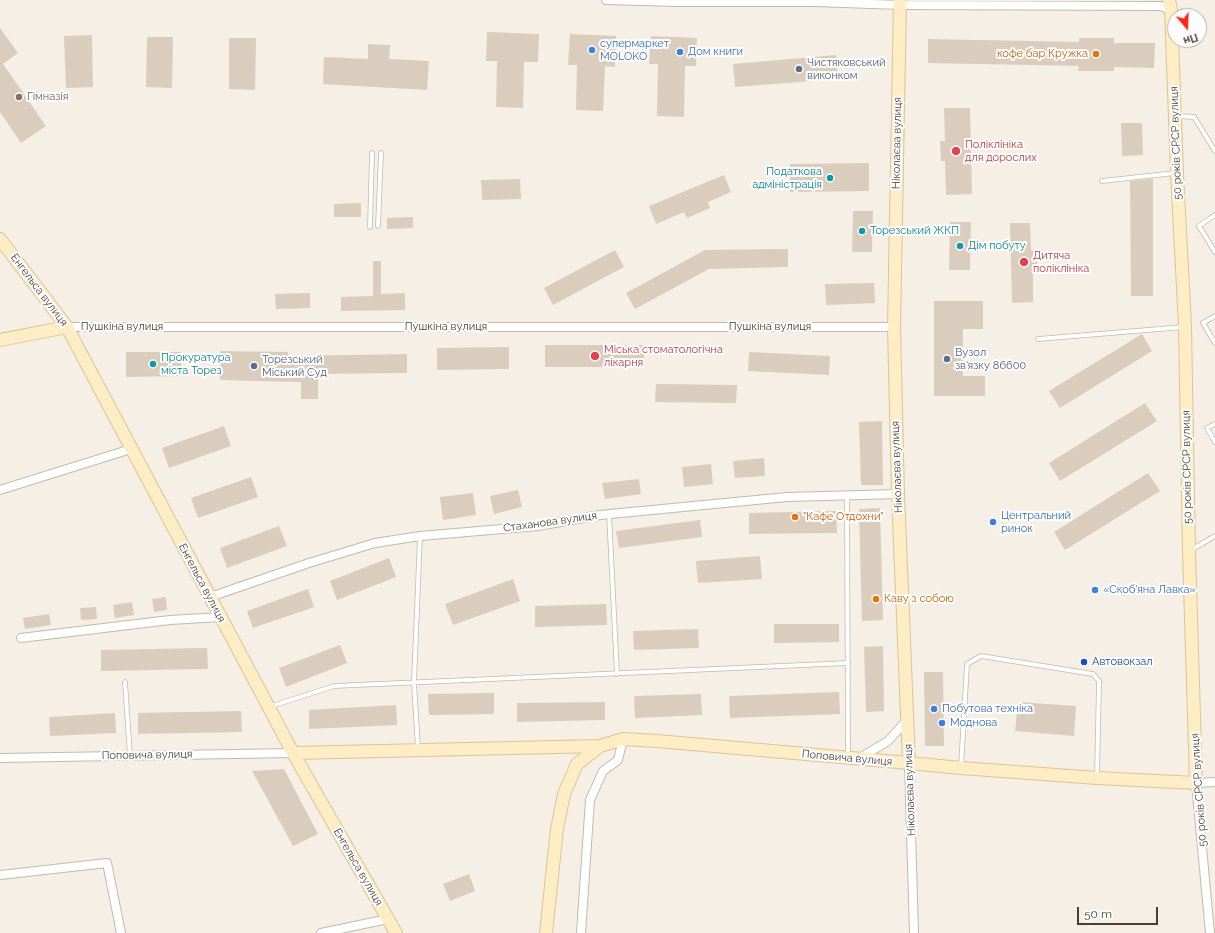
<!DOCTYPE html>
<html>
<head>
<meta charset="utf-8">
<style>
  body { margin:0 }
  #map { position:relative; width:1215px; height:933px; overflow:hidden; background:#f5efe6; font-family:Raleway,sans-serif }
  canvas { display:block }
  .north { position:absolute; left:1167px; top:8px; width:40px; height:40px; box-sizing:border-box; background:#fff; border:1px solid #b6b2ae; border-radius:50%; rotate:161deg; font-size:11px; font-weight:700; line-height:16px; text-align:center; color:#483f35 }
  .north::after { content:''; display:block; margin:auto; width:14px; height:18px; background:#ff2413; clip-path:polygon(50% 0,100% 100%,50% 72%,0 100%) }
  .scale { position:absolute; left:1077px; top:907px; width:81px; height:18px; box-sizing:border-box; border:2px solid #483f35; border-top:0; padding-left:5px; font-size:12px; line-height:14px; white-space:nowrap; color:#483f35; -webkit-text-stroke:3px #fff; paint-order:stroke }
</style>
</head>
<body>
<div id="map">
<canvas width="1215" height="933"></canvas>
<div class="north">Пн</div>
<div class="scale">50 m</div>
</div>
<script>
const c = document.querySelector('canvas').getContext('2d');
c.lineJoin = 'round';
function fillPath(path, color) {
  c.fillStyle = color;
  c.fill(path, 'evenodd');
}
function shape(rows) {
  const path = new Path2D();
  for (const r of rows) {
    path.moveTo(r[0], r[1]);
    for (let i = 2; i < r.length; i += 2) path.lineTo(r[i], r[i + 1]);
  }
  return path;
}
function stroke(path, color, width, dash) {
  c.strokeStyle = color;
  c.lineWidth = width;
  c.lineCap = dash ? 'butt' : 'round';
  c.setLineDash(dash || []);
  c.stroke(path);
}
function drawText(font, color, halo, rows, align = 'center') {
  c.font = font + ' Raleway,sans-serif';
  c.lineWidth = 4;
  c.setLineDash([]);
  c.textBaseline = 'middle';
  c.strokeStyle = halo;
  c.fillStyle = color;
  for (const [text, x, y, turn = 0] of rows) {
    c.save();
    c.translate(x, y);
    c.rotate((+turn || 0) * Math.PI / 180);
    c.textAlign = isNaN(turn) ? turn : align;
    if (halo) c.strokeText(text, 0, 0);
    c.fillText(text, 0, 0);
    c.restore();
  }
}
fillPath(shape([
  [0,28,18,53,3,64,46,126,21,143,0,112],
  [487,32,539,34,538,62,524,62,523,108,496,107,497,61,486,61],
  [570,34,616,36,615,67,605,66,603,111,576,110,577,65,568,65],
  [92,35,93,87,66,88,64,36],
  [651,36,697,38,696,66,685,66,684,117,657,116,658,64,649,64],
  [147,37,173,37,172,88,146,87],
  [229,38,256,38,255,90,229,89],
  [1079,38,1114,38,1114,43,1155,43,1154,68,1114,67,1114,71,1078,71,1079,66,928,63,928,39,1079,42],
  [368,44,390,45,389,59,429,61,427,90,323,84,324,57,368,59],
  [836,55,838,79,735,87,733,64],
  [944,108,970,108,972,194,946,195,945,161,941,161,940,141,945,141],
  [1121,123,1142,123,1143,155,1122,156],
  [869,163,869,191,790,192,790,164],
  [724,175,731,192,708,202,710,208,687,218,684,212,656,224,649,206],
  [520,179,521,199,482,200,481,180],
  [1153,179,1153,296,1131,296,1130,181],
  [361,203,361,217,334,217,334,204],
  [853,211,873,211,872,252,852,252],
  [413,217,413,228,387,229,387,218],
  [950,222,971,222,970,270,949,270],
  [1010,223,1030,223,1031,250,1037,250,1037,273,1033,273,1033,302,1012,303],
  [788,249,788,267,709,269,635,309,626,293,705,250],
  [615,250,624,267,553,305,544,288],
  [373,261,381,261,381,294,405,293,405,310,341,311,341,297,373,296],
  [874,283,875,303,826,305,825,284],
  [310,293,310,308,276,309,275,294],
  [934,301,983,301,983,329,963,329,963,376,985,376,985,396,934,396],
  [1142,334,1152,351,1060,408,1049,391],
  [545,345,644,345,644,367,545,367],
  [509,347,509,369,437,370,437,348],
  [220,351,288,352,288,356,407,354,407,373,318,374,318,399,301,399,301,382,220,380],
  [126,352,181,352,181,376,126,377],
  [749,352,830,356,829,375,748,371],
  [656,384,737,385,736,403,655,402],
  [1145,403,1157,421,1060,481,1049,463],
  [882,421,883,485,861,485,859,422],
  [224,426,231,446,169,468,162,448],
  [764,458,765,476,735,478,733,461],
  [711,464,713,484,684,487,682,467],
  [1148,473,1160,491,1065,550,1054,532],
  [251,477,258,497,198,518,191,498],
  [639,479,641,494,605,499,602,483],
  [518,490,522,507,494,514,490,496],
  [473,493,476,515,443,520,440,497],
  [880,508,883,620,862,621,859,509],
  [836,511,837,533,749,534,749,513],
  [700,520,702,537,619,548,616,531],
  [279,526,287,546,227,568,220,548],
  [760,556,762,579,698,583,696,561],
  [389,558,396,577,337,600,330,581],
  [513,579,520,601,453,625,445,604],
  [308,589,314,607,253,628,247,611],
  [166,597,167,610,154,612,152,599],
  [132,602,134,615,115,618,113,605],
  [606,604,607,625,535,627,535,606],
  [96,607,97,619,81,620,80,608],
  [49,614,51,625,25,629,23,618],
  [774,624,839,624,839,642,774,643],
  [698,629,699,648,634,650,633,631],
  [340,645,347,663,286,687,279,668],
  [883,646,884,711,866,712,864,647],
  [207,648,208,669,101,671,101,650],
  [924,672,943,672,944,746,925,746],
  [839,692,840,714,730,718,729,696],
  [494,693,494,714,429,715,428,694],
  [701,694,702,715,635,718,634,696],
  [605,702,605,720,517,722,517,703],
  [1018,702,1076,706,1074,736,1015,731],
  [396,705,397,725,309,729,309,710],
  [241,711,242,732,138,734,138,713],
  [115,713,116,733,50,736,49,717],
  [284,769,318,834,293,846,252,771],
  [469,874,475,891,450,901,443,884]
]), '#dbcdbd');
const lane = shape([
  [1177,116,1194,117,1215,151],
  [1102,181,1175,173],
  [1215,215,1199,226,1215,252],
  [378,226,381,153],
  [370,227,372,153],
  [1215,316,1203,323,1215,343],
  [1038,339,1184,327],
  [1215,424,1207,428,1215,442],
  [847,496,848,756],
  [609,514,617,674],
  [1191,550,1215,536],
  [125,682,130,756],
  [269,707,334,686,848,663],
  [418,749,414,682,420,536],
  [961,767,967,664,981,656,1093,674,1099,681,1097,776]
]);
const street = shape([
  [606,0,678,2,814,2,900,5,1160,6,1171,10],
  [67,327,894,327],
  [0,490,131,449],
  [210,597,309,563,375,543,420,536,538,526,600,515,787,497,898,494],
  [21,638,170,620,221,617],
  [0,758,293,753],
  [858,759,888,741,907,720],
  [909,763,914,933],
  [0,875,107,863,121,933],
  [321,933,388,919],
  [581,933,590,800,603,771,618,760,623,739],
  [1210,933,1196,783,1215,782]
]);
const secondary = shape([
  [900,0,894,327,898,494,909,763],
  [0,239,67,327,293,753,396,933],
  [0,340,67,327],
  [293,753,600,746,623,739,657,741,909,763,961,768,1097,778,1196,783,1189,551,1185,326,1177,173,1171,10,1169,0],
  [546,933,557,829,564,794,577,764,600,746]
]);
stroke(lane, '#c4b9ab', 5.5);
stroke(street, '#c4b9ab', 10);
stroke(secondary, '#ddc493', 14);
stroke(lane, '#fff', 4);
stroke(street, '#fff', 8);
stroke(secondary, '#ffedc6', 12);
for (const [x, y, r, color] of [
  [592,50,4,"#3f7fe0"],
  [680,52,4,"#3f7fe0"],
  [1096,54,4,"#e8710a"],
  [799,69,4,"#5c6f8a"],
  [19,97,4,"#8d6e63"],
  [956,151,5,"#e0444e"],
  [830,178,4,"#0f9aa8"],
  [862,231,4,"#0f9aa8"],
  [960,246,4,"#0f9aa8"],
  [1024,262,5,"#e0444e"],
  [595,356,5,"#e0444e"],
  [947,359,4,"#5c6f8a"],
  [153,364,4,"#0f9aa8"],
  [254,366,4,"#5c6f8a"],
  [795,517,4,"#e8710a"],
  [993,522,4,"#3f7fe0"],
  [1095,590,4,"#3f7fe0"],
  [876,599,4,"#e8710a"],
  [1084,662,4,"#1a4fb4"],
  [934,709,4,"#3f7fe0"],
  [942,723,4,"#3f7fe0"]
]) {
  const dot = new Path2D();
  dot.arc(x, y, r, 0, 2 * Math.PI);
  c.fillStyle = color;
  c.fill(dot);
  stroke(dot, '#fff', 1.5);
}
drawText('11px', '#366cbe', '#fff', [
  ["супермаркет",600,44],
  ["MOLOKO",600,57],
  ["Дом книги",688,52],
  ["Центральний",1001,516],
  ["ринок",1001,529],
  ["«Скоб'яна Лавка»",1103,590],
  ["Побутова техніка",942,709],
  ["Моднова",950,723]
], 'left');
drawText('11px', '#c56008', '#fff', [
  ["кофе бар Кружка",1088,54,"right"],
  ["\"Кафе Отдохни\"",803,517],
  ["Каву з собою",884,599]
], 'left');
drawText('11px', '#4e5e75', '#fff', [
  ["Чистяковський",807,63],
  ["виконком",807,76],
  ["Вузол",955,353],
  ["зв'язку 86600",955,366],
  ["Торезський",262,360],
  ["Міський Суд",262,373]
], 'left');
drawText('11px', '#785e54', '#fff', [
  ["Гімназія",27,97]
], 'left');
drawText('11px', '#483f35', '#fff', [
  ["Ніколаєва вулиця",897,143,-89],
  ["50 років СРСР вулиця",1176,143,-92],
  ["Енгельса вулиця",39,290,53],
  ["Пушкіна вулиця",122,327],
  ["Пушкіна вулиця",446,327],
  ["Пушкіна вулиця",770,327],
  ["Ніколаєва вулиця",897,467,-92],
  ["50 років СРСР вулиця",1187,467,-91],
  ["Стаханова вулиця",550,522,-8],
  ["Енгельса вулиця",202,583,62],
  ["Поповича вулиця",147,755,-1],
  ["Поповича вулиця",847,758,5],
  ["Ніколаєва вулиця",910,790,-92],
  ["50 років СРСР вулиця",1199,790,-94],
  ["Енгельса вулиця",358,867,60]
]);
drawText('11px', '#be3a42', '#fff', [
  ["Поліклініка",965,145],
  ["для дорослих",965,158],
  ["Дитяча",1033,256],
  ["поліклініка",1033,269],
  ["Міська стоматологічна",604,350],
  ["лікарня",604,363]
], 'left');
drawText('11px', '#0d838f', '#fff', [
  ["Податкова",822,172,"right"],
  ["адміністрація",822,185,"right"],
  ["Торезський ЖКП",870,231],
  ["Дім побуту",968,246],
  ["Прокуратура",161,358],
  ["міста Торез",161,371]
], 'left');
drawText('11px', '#164399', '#fff', [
  ["Автовокзал",1092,662]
], 'left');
</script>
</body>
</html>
